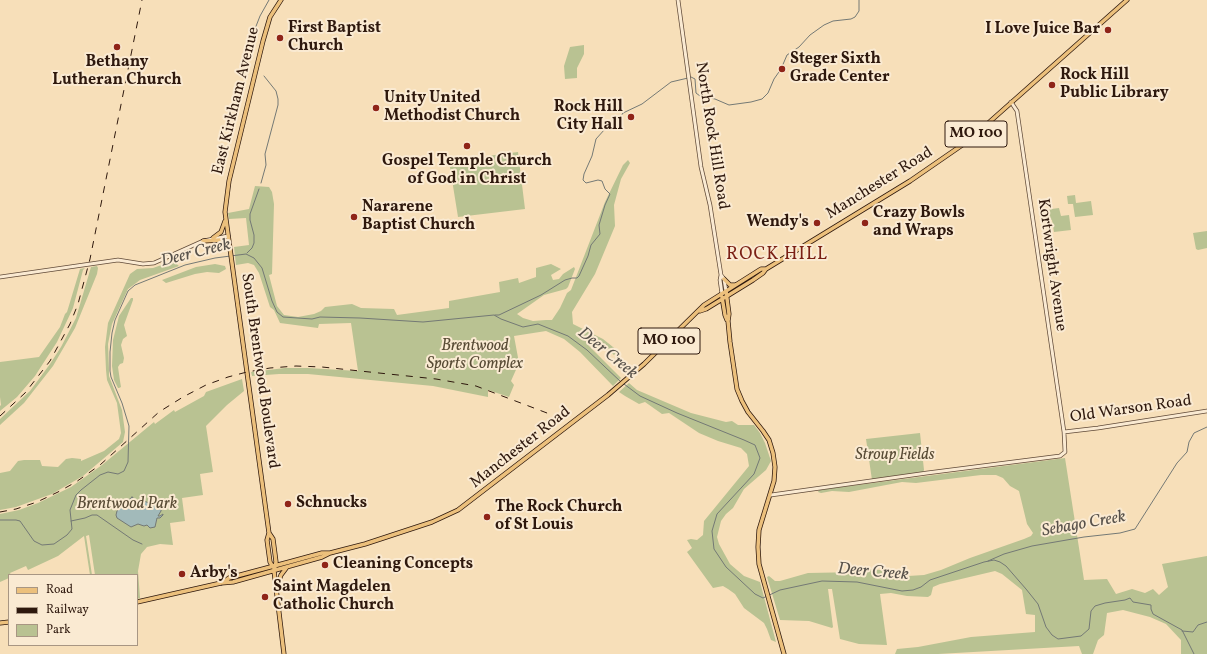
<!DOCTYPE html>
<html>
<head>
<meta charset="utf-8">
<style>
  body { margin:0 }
  #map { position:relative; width:1207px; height:654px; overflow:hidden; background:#f7dfb9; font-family:Vollkorn,serif }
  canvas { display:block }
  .legend { position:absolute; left:8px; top:574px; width:130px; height:72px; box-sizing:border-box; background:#faead2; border:1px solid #a89683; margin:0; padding:5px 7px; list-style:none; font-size:12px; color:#2e180d }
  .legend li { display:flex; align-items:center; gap:8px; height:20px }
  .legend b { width:20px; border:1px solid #a89683 }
</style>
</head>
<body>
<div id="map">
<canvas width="1207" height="654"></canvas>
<ul class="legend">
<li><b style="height:5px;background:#ecc07c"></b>Road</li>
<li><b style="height:5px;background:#2e180d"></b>Railway</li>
<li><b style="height:11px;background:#b9c292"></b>Park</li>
</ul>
</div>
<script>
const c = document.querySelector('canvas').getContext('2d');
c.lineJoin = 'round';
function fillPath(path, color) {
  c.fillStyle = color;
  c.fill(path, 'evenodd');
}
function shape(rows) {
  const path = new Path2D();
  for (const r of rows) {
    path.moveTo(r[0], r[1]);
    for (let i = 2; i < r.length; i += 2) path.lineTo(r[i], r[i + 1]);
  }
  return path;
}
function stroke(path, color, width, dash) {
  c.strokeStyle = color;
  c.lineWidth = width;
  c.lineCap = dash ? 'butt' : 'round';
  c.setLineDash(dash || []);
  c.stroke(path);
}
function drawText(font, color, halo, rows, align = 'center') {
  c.font = font + ' Vollkorn,serif';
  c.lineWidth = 4;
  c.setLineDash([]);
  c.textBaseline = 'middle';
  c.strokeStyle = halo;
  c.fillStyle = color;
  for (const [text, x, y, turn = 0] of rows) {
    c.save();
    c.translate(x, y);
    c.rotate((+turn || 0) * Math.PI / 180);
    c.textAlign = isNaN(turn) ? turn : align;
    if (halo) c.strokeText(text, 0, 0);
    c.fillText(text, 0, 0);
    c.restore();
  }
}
fillPath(shape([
  [584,45,584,54,577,68,577,78,565,79,564,66,570,47],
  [518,152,525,209,458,217,449,161],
  [628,160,630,163,621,179,614,205,615,226,595,274,572,312,573,324,603,339,618,351,614,355,595,339,589,346,621,378,613,386,580,352,564,339,546,331,514,336,519,363,511,381,514,385,509,397,488,390,488,397,433,386,308,374,279,374,252,376,251,372,285,368,308,368,358,371,351,323,319,324,318,328,280,323,274,310,270,307,259,273,254,265,248,263,236,265,234,247,249,245,246,218,229,219,228,213,249,209,255,186,269,187,272,192,274,204,272,274,269,275,277,306,284,315,298,317,314,314,321,311,325,307,352,304,361,308,394,309,397,315,449,308,449,301,500,292,499,282,518,278,519,283,536,277,536,268,551,264,561,269,551,275,553,280,559,279,563,274,574,267,575,269,568,287,566,289,544,295,517,314,523,318,533,321,546,320,552,320,560,308,567,293,571,290,605,202,623,165],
  [1075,195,1076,203,1091,201,1093,215,1075,217,1073,204,1068,204,1067,196],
  [1059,208,1061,216,1069,215,1071,230,1054,232,1052,220,1047,220,1045,218,1044,210],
  [1207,231,1207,248,1198,250,1196,249,1193,233],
  [173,261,179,266,140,280,128,289,112,324,108,344,109,369,109,376,122,410,125,432,123,442,83,476,52,494,16,507,0,510,0,473,10,471,18,461,24,460,40,460,42,466,58,467,66,459,72,458,81,459,81,461,104,451,119,439,121,433,117,403,107,380,106,370,105,347,108,323,130,274,137,269,153,268],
  [215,264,225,266,226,269,219,273,207,272,195,274,166,283,162,280,196,267],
  [97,266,98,268,97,274,75,328,53,366,24,403,0,425,0,419,30,391,50,364,61,347,76,318,91,267],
  [85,268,83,270,73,308,57,342,35,376,17,397,0,411,0,406,1,405,0,397,0,362,39,357,60,327,65,314,67,312,80,269],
  [131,298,133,298,133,300,124,325,127,336,123,339,121,345,124,358,123,363,120,364,118,367,120,381,121,387,119,388,118,388,114,380,112,366,113,340,119,316],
  [242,379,244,391,227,405,206,426,213,472,200,474,203,495,182,498,185,521,170,523,173,545,160,544,147,547,141,554,138,571,140,598,137,599,137,575,95,575,89,535,86,536,92,575,90,575,84,536,58,556,28,570,26,566,10,573,11,575,9,575,9,578,0,582,0,514,19,510,38,503,71,487,102,465,154,422,155,424,174,410,175,412,204,396,206,392],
  [629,383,637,390,691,413,726,422,732,421,738,425,754,425,760,433,765,443,771,461,766,470,744,489,733,508,726,514,721,521,717,537,719,544,730,564,744,576,760,582,776,642,771,640,767,629,764,623,744,608,735,594,728,589,723,586,713,588,687,552,692,548,687,540,691,539,697,540,703,535,704,521,749,466,747,454,741,448,718,441,699,433,669,413,662,414,645,402,639,404,625,396,619,392],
  [920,433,924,470,923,472,872,480,866,439],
  [1065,458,1084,580,1107,579,1116,594,1132,589,1145,593,1153,589,1159,595,1168,587,1162,564,1207,556,1207,654,1181,654,1181,640,1166,624,1150,617,1123,610,1107,613,1104,635,1098,640,1093,654,1082,654,1079,646,938,654,895,654,897,649,918,647,971,637,1035,632,1035,615,1026,614,1022,590,1002,574,995,571,940,584,933,587,931,595,928,597,907,596,891,593,880,594,887,645,859,644,840,639,832,589,828,589,833,627,832,628,809,621,780,620,767,577,769,576,775,581,780,581,808,573,859,572,870,569,892,571,897,575,908,576,924,575,941,570,970,558,1024,539,1031,536,1033,533,1027,524,1019,491,1010,486,1003,478,996,475,981,475,916,483,902,482,849,492,832,491,821,493,818,492,819,490]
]), '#b9c292');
const water = shape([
  [132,497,138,502,144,501,149,503,155,498,159,499,162,505,161,511,158,516,160,516,163,514,163,515,160,518,157,518,155,527,150,528,147,525,144,526,138,524,131,527,117,518,116,515,117,511,132,497]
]);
fillPath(water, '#a2baba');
stroke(water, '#747975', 1);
stroke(shape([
  [253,34,260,16,269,0],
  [691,77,695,79,696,93,700,96,715,99,729,105,751,102,762,99,768,93,774,79,781,69,787,55,799,47,810,35,824,25,833,21,851,19,855,17,859,11,859,0],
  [261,183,266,165,265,154,278,105,278,99,276,91,264,76],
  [247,253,252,248,254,243,254,235,250,220,250,214,259,189],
  [495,315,499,315,541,295,565,280,572,278,577,278,579,276,588,256,591,245,600,234,599,225,605,205,610,194,605,189,602,181,598,180,586,183,583,180,584,174,592,156,596,139,605,129,618,120,623,113,642,104,671,82,688,78],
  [624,384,640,396,677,413,744,440,755,445,760,458,754,474,717,514,712,531,714,549,726,567,755,594,763,598,780,590,822,581,857,582,902,591,913,590,921,587,930,580,984,562,994,560,1000,562,1006,566,1026,589,1038,604,1046,627,1052,635,1058,639,1081,636,1089,629,1091,611,1095,606,1105,603,1125,600,1130,598,1133,602,1151,605,1151,609,1153,614,1182,630,1194,654],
  [0,520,16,520,20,521,34,541,42,545,54,544,67,535,72,529,70,510,76,495,81,490,100,475,108,472,118,474,124,471,128,462,129,426,122,403,111,377,110,371,110,352,112,333,115,320,128,291,135,285,185,265,215,258,246,254,254,258,262,268,272,301,277,312,283,317,312,319,320,317,360,318,423,322,494,315,501,319,523,327,538,324,568,336,587,350,621,382],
  [71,521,85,518,92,515,97,515,133,540,142,544],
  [988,561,1004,554,1032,546,1084,537,1120,533,1135,529,1177,463,1187,452,1189,442,1194,433,1207,427],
  [1182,631,1193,632,1198,625,1207,622]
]), '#747975', 1);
const minor = shape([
  [678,0,701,167,710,205,721,275,724,279,726,291],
  [721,275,720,280,722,294],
  [0,277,118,260,143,264,154,263,203,241,228,236],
  [1064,432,1098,428,1207,411],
  [771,495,927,473,1060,456,1065,452,1064,432,1017,111,1011,102]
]);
const major = shape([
  [281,0,270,17,263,41,229,181,225,212,269,533,273,539,275,554,276,562,274,571,284,654],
  [213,238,221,232,225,221],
  [203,241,221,240,229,246],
  [724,279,730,285,735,285],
  [726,291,729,314,728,321,730,342,737,389,742,401,748,412,763,431,769,440,773,453,775,467,774,481,759,530,758,547,759,564,784,654],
  [722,297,725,315,727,320],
  [700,311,706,309,753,280,763,273,766,269],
  [269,533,267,540,270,562,273,567],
  [222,583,229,578,289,562,322,553,330,553],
  [277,586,281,575,287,567],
  [137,602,221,583,233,582,322,557,330,553,365,544,432,522,458,510,608,395,644,364,704,305,761,269,766,269,910,181,968,141,1127,0],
  [0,623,9,622]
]);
stroke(minor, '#604a38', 4.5);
stroke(major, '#2e180d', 5);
stroke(minor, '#faead2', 3);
stroke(major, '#ecc07c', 3.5);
stroke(shape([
  [0,416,25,393,50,361,70,324,78,304,90,259,142,0],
  [0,512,16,509,37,502,58,492,76,482,100,465,159,412,183,397,206,385,228,377,247,372,270,368,296,366,322,367,436,379,476,386,547,413,564,422]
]), '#2e180d', 1, [7, 7]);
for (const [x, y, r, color] of [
  [1108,30,4,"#8f2418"],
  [280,38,4,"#8f2418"],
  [117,47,4,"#8f2418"],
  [782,69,4,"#8f2418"],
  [1052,85,4,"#8f2418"],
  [376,108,4,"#8f2418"],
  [631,117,4,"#8f2418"],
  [467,146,4,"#8f2418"],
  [354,217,4,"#8f2418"],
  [817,223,4,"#8f2418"],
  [865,223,4,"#8f2418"],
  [288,504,4,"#8f2418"],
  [487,517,4,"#8f2418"],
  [325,565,4,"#8f2418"],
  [182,574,4,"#8f2418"],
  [265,597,4,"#8f2418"]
]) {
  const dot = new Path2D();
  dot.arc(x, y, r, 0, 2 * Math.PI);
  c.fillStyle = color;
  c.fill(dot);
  stroke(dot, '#faead2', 1.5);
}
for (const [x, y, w] of [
  [976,134,62],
  [669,341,62]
]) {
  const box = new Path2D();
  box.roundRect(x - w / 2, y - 13, w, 26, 3);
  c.fillStyle = '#faead2';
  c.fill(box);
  stroke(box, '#2e180d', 1);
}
drawText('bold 15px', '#2e180d', null, [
  ["MO 100",976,134],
  ["MO 100",669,341]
]);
drawText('bold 16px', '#2e180d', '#faead2', [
  ["First Baptist",288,29],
  ["Church",288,47],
  ["I Love Juice Bar",1100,30,"right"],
  ["Steger Sixth",790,60],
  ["Grade Center",790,78],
  ["Bethany",117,63,"center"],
  ["Lutheran Church",117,81,"center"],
  ["Rock Hill",1060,76],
  ["Public Library",1060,94],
  ["Unity United",384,99],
  ["Methodist Church",384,117],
  ["Rock Hill",623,108,"right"],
  ["City Hall",623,126,"right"],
  ["Gospel Temple Church",467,162,"center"],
  ["of God in Christ",467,180,"center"],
  ["Nararene",362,208],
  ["Baptist Church",362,226],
  ["Crazy Bowls",873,214],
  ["and Wraps",873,232],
  ["Wendy's",809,223,"right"],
  ["Schnucks",296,504],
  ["The Rock Church",495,508],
  ["of St Louis",495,526],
  ["Cleaning Concepts",333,565],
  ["Arby's",190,574],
  ["Saint Magdelen",273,588],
  ["Catholic Church",273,606]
], 'left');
drawText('16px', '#2e180d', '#faead2', [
  ["East Kirkham Avenue",237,101,-76],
  ["North Rock Hill Road",711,136,81],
  ["Manchester Road",880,184,-32],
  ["Kortwright Avenue",1051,265,82],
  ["South Brentwood Boulevard",259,371,82],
  ["Old Warson Road",1131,410,-8],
  ["Manchester Road",521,448,-38]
]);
drawText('italic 16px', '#584b35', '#faead2', [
  ["Brentwood",475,347],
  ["Sports Complex",475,365],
  ["Stroup Fields",895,456],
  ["Brentwood Park",127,505]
]);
drawText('italic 17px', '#57514a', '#faead2', [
  ["Deer Creek",196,254,-14],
  ["Deer Creek",607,354,39],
  ["Sebago Creek",1084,525,-10],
  ["Deer Creek",873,573,5]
]);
c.letterSpacing = '1px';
drawText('18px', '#7a1f14', '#faead2', [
  ["ROCK HILL",777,256]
]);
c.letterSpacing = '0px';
</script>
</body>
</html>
